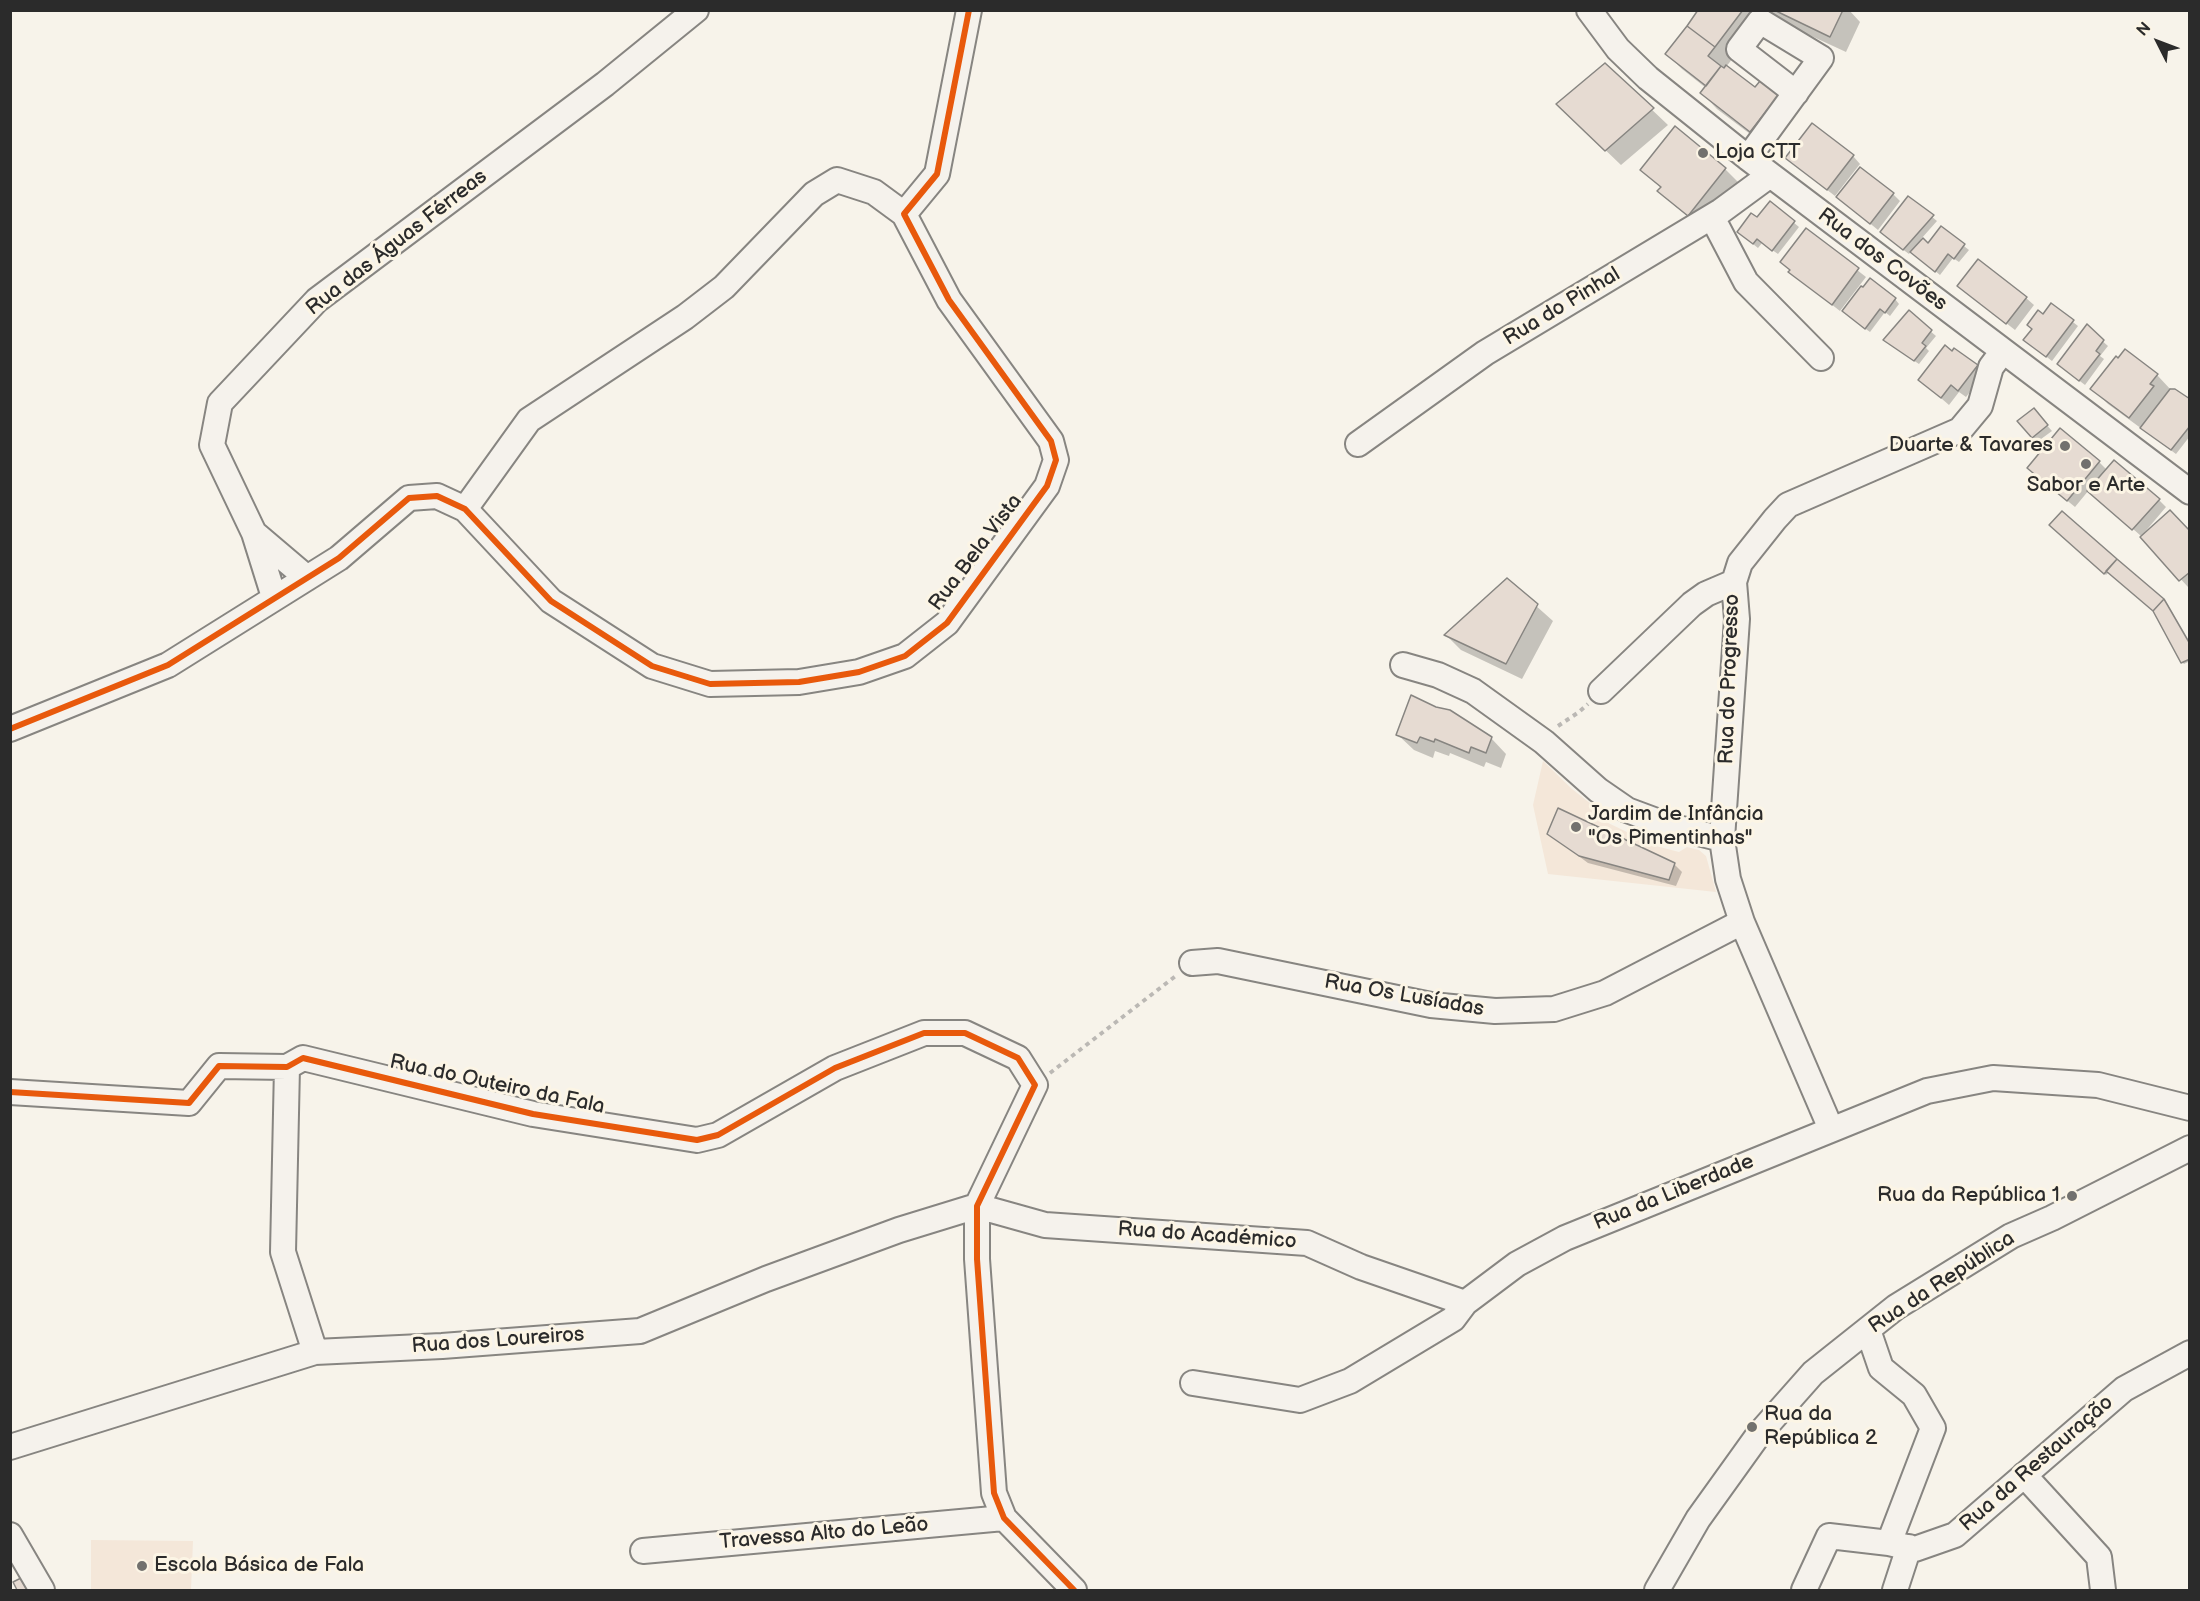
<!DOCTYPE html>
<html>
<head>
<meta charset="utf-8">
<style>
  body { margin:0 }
  #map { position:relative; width:2200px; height:1601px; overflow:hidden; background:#f7f3ea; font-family:"Balsamiq Sans",sans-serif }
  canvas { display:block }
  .frame { position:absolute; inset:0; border:12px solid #2b2b2b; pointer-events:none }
  .north { position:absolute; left:2128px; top:12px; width:60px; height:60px; -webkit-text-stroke:4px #fcf5e5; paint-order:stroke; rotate:312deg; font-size:16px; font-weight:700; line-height:24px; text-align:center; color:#2b2b2b }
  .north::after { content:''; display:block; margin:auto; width:21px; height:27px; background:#2b2b2b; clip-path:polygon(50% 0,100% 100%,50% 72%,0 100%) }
</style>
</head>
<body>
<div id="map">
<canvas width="2200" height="1601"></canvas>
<div class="frame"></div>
<div class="north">N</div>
</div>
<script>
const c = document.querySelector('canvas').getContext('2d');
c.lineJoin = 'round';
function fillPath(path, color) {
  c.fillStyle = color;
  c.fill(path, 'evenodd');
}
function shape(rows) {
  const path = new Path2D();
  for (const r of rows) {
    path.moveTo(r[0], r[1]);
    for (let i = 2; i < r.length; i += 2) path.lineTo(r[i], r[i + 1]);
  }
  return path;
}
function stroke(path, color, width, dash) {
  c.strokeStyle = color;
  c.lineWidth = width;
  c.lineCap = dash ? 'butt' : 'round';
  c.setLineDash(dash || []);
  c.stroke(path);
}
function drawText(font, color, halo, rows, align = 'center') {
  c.font = font + ' "Balsamiq Sans",sans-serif';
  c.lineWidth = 6;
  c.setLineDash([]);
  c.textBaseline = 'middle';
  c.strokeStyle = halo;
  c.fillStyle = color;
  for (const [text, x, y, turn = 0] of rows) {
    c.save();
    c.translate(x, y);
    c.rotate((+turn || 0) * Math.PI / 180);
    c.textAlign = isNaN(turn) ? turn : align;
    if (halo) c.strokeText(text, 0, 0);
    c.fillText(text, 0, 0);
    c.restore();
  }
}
fillPath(shape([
  [1543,761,1572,789,1600,811,1602,820,1656,846,1679,852,1687,847,1699,850,1706,856,1716,892,1548,874,1533,805],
  [91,1540,193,1541,191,1590,91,1590]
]), '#f4e7d9');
fillPath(shape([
  [1700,10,1849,10,1860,22,1846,52,1766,15,1726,67,1755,89,1778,96,1793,112,1766,146,1717,109,1702,93,1706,88,1682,69,1667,54],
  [1605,65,1668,125,1621,165,1574,120],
  [1675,128,1725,169,1741,185,1704,230,1675,206,1660,191,1662,189,1642,169],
  [1853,156,1860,164,1835,196,1795,165],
  [1893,194,1900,201,1878,230,1838,197],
  [1909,198,1937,221,1921,239,1928,246,1941,228,1969,250,1959,262,1953,258,1940,275,1911,251,1909,254,1886,237],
  [1770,203,1799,227,1778,254,1762,243,1758,248,1743,236],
  [1806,230,1866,277,1840,311,1790,272],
  [1959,286,2026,298,2034,305,2015,330],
  [1895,299,1899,304,1890,316,1885,312,1870,332,1848,316],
  [2051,305,2078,326,2052,361,2030,344,2043,316],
  [1909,313,1936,336,1926,348,1929,351,1919,364,1890,345],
  [2100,339,2108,346,2100,356,2104,359,2085,385,2064,369],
  [1977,367,1984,374,1966,397,1959,392,1949,405,1920,380],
  [2157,375,2172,391,2190,401,2190,436,2176,454,2108,404,2092,389],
  [2038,415,2052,431,2037,442,2033,437],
  [2099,462,2107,470,2159,500,2166,507,2144,533,2146,534,2190,533,2190,586,2188,587,2141,536,2089,490,2075,507,2036,475],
  [2062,513,2168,605,2190,644,2190,661,2184,664,2182,662,2155,611,2109,572,2106,575,2051,525],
  [1507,580,1553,621,1522,679,1461,650,1446,635],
  [1398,735,1491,738,1506,754,1501,768,1486,762,1484,767,1450,753,1449,756,1435,751,1433,758,1414,750],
  [1549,834,1674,864,1682,872,1676,886,1588,863]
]), '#0003');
const building = shape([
  [1698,10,1743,10,1715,47,1687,26,1698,10],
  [1774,10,1843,10,1830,37,1774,10],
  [1687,26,1715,47,1708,56,1721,66,1706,86,1665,54,1687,26],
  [1605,63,1654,108,1605,151,1556,104,1605,63],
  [1726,65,1755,87,1760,81,1779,95,1750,132,1700,93,1721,66,1724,68,1726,65],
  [1812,123,1854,155,1827,190,1785,158,1812,123],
  [1675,126,1726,168,1688,216,1657,191,1661,187,1640,170,1675,126],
  [1860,167,1894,193,1870,224,1836,197,1860,167],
  [1908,196,1934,215,1903,250,1880,232,1908,196],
  [1770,201,1795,221,1772,251,1757,239,1753,244,1737,232,1751,213,1757,217,1770,201],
  [1941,226,1965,244,1954,259,1948,254,1935,272,1910,252,1923,238,1928,243,1941,226],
  [1806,228,1859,268,1832,305,1788,272,1790,270,1780,262,1806,228],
  [1978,259,2027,297,2006,324,1957,286,1978,259],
  [1870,278,1896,298,1885,313,1880,309,1865,329,1842,311,1861,286,1863,287,1870,278],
  [2051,303,2074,320,2046,357,2023,340,2032,329,2027,325,2038,310,2043,314,2051,303],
  [1909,310,1932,330,1922,343,1926,346,1914,361,1883,340,1909,310],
  [2087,324,2104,340,2096,351,2100,354,2079,381,2057,364,2087,324],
  [1945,345,1952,351,1954,348,1978,365,1958,391,1951,385,1941,398,1918,380,1945,345],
  [2125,349,2158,374,2150,384,2154,386,2129,418,2090,389,2116,356,2118,358,2125,349],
  [2170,389,2175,389,2190,399,2190,426,2171,450,2140,428,2170,389],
  [2034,408,2048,425,2032,438,2017,421,2034,408],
  [2060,428,2100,461,2067,501,2027,468,2060,428],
  [2114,460,2160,499,2132,530,2087,491,2114,460],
  [2170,510,2190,531,2190,572,2179,581,2140,537,2170,510],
  [2062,511,2117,559,2104,574,2049,525,2062,511],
  [2117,559,2164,599,2153,611,2106,571,2117,559],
  [1507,578,1538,604,1506,664,1444,635,1507,578],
  [2164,599,2190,644,2190,659,2181,663,2153,611,2164,599],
  [1411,695,1436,707,1450,710,1492,737,1486,753,1471,747,1469,753,1435,739,1434,742,1420,737,1417,743,1396,735,1411,695],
  [1558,808,1675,863,1669,880,1579,856,1547,834,1558,808],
  [23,1577,30,1590,17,1590,13,1582,23,1577]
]);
fillPath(building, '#e6dbd2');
stroke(building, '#878581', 1.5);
const minor = shape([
  [1589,10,1618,49,1648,78,1748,158,2190,492],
  [1748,158,1821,58,1760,21,1739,49,1796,93],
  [1712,217,1746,282,1821,358],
  [1358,444,1485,353,1721,211,1770,175],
  [465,509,529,420,685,317,724,287,814,194,837,180,874,192,904,214],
  [254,533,307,578],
  [274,597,254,533,212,445,220,403,317,300,605,84,696,10],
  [1403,665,1438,675,1473,691,1544,742,1598,790,1627,810,1670,826,1722,839],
  [1601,691,1692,604,1706,594,1734,582],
  [10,729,168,665,339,558,409,498,437,496,465,509,551,601,652,666,710,684,799,682,859,672,905,656,947,623,1047,486,1056,460,1051,441,949,300,904,214,937,174,969,10],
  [1192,963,1218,961,1431,1005,1495,1011,1554,1009,1605,993,1742,922],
  [287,1067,283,1252,315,1352],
  [10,1092,189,1103,219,1066,287,1067,303,1058,533,1114,697,1140,718,1135,835,1068,924,1033,965,1033,1018,1058,1035,1085,977,1206,977,1259,994,1493,1004,1518,1074,1590],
  [1831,1129,1742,922,1728,879,1722,839,1737,619,1734,582,1740,563,1775,519,1788,505,1960,430,1980,406,1991,367,2003,351],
  [977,1206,1045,1225,1307,1243,1361,1267,1465,1303],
  [1868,1330,1881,1368,1914,1395,1933,1428,1889,1543],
  [1193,1383,1300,1400,1350,1381,1453,1319,1465,1303,1517,1264,1565,1238,1927,1091,1993,1078,2098,1085,2190,1108],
  [10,1447,315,1352,442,1346,640,1331,766,1279,899,1230,977,1206],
  [2024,1475,2099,1557,2103,1590],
  [10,1535,42,1590],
  [643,1551,1004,1518],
  [1657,1590,1698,1519,1759,1434,1813,1373,1896,1307,2011,1236,2052,1218,2190,1148],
  [1804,1590,1829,1536,1889,1543,1915,1549,1955,1535,2124,1389,2190,1353],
  [1895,1590,1909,1547]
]);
stroke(minor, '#878581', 28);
stroke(shape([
  [1558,726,1579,712,1588,704],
  [1050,1073,1177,975]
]), '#bbb8b4', 4, [4.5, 4.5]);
stroke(minor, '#f5f2ec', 24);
stroke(shape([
  [10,729,168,665,339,558,409,498,437,496,465,509,551,601,652,666,710,684,799,682,859,672,905,656,947,623,1047,486,1056,460,1051,441,949,300,904,214,937,174,969,10],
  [10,1092,189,1103,219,1066,287,1067,303,1058,533,1114,697,1140,718,1135,835,1068,924,1033,965,1033,1018,1058,1035,1085,977,1206,977,1259,994,1493,1004,1518,1074,1590]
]), '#e8590c', 6);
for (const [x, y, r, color] of [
  [1703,153,6,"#72716e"],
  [2065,446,6,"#72716e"],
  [2086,464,6,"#72716e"],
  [1576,827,6,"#72716e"],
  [2072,1196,6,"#72716e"],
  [1752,1427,6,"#72716e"],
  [142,1566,6,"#72716e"]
]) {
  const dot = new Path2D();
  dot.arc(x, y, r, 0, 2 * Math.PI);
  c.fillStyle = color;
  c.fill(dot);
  stroke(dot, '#fcf5e5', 2);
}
drawText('21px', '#2b2b2b', '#fcf5e5', [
  ["Loja CTT",1715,153],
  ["Duarte & Tavares",2053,446,"right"],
  ["Sabor e Arte",2086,486,"center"],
  ["Jardim de Infância",1588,815],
  ["\"Os Pimentinhas\"",1588,839],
  ["Rua da República 1",2060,1196,"right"],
  ["Rua da",1764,1415],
  ["República 2",1764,1439],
  ["Escola Básica de Fala",154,1566]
], 'left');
drawText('21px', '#2b2b2b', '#fcf5e5', [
  ["Rua das Águas Férreas",397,243,-38],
  ["Rua dos Covões",1882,260,37],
  ["Rua do Pinhal",1562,307,-31],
  ["Rua Bela Vista",976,553,-53],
  ["Rua do Progresso",1730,679,-88],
  ["Rua Os Lusíadas",1404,996,10],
  ["Rua do Outeiro da Fala",497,1085,12],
  ["Rua da Liberdade",1674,1193,-22],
  ["Rua do Académico",1207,1236,4],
  ["Rua da República",1942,1283,-33],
  ["Rua dos Loureiros",498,1341,-4],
  ["Rua da Restauração",2037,1464,-41],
  ["Travessa Alto do Leão",824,1534,-5]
]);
</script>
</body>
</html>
